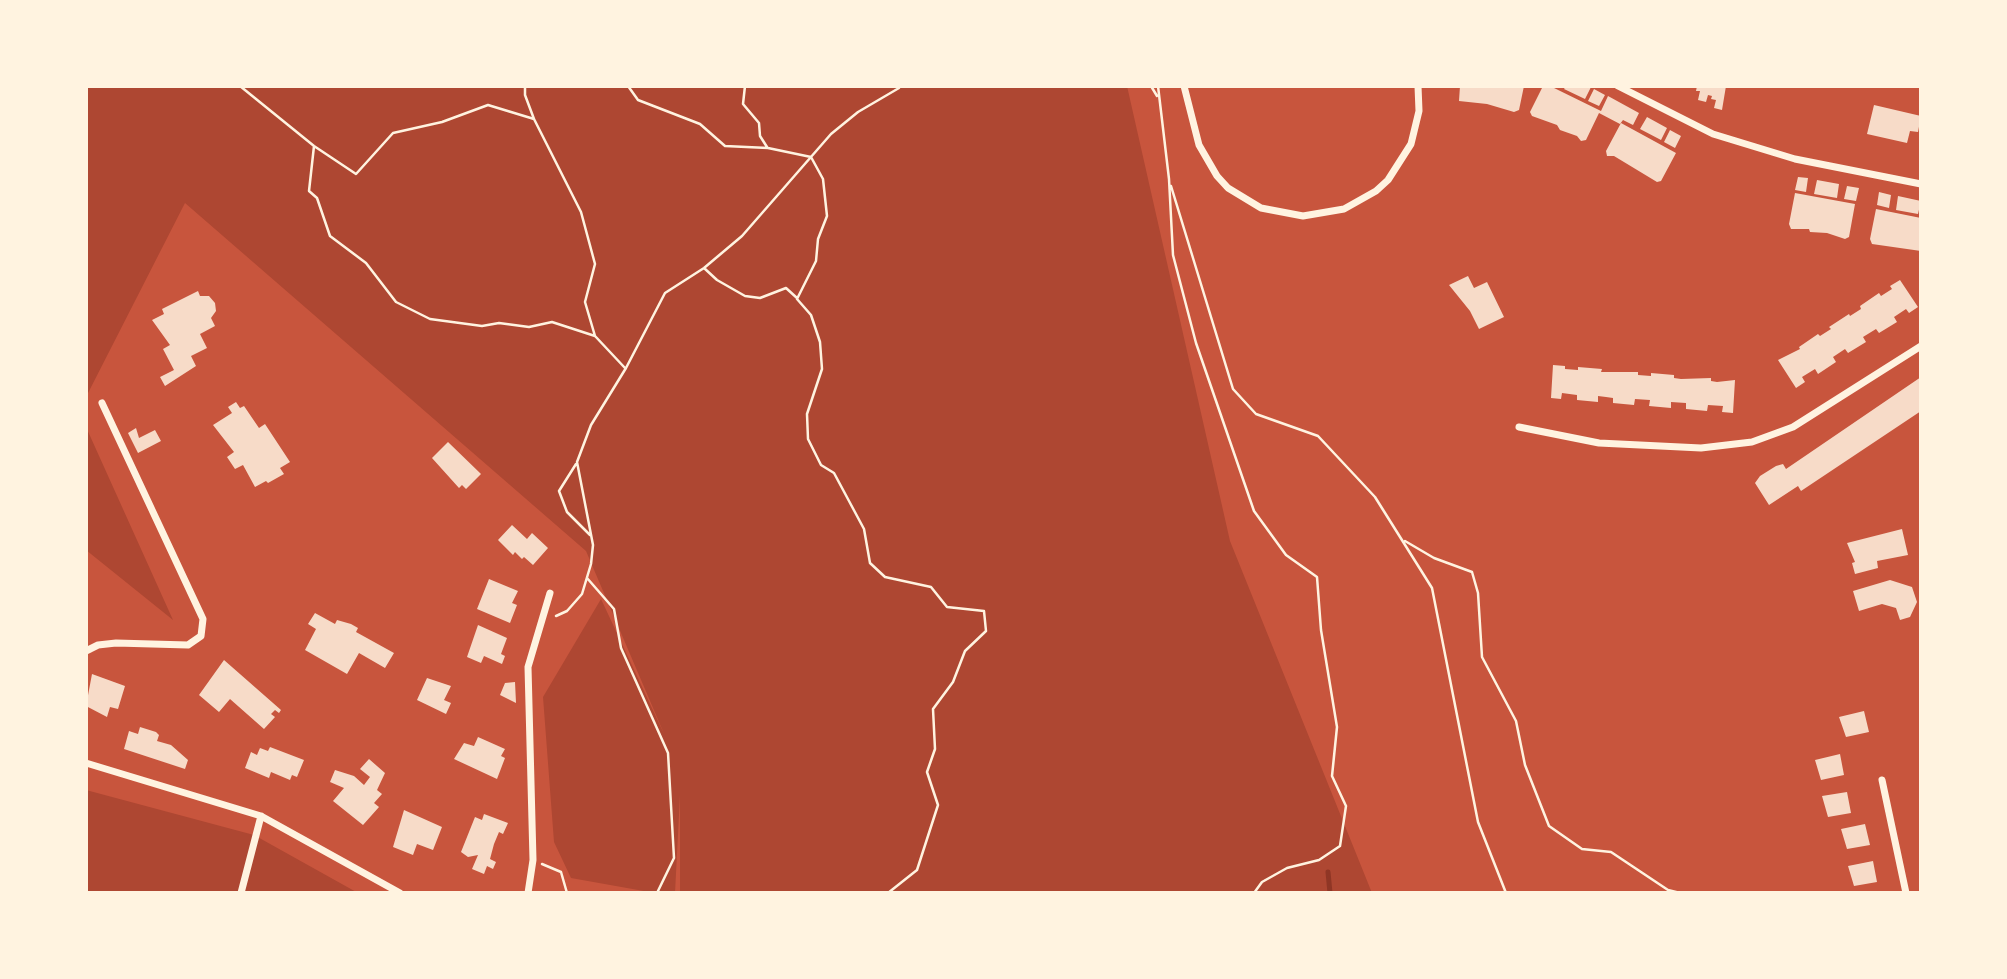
<!DOCTYPE html>
<html>
<head>
<meta charset="utf-8">
<style>
  body { margin:0 }
  #map { position:relative; width:2007px; height:979px; overflow:hidden; background:#c8553d; font-family:Jost,sans-serif }
  canvas { display:block }
  .frame { position:absolute; inset:0; border:88px solid #fff3e0; pointer-events:none }
</style>
</head>
<body>
<div id="map">
<canvas width="2007" height="979"></canvas>
<div class="frame"></div>
</div>
<script>
const c = document.querySelector('canvas').getContext('2d');
c.lineJoin = 'round';
function fillPath(path, color) {
  c.fillStyle = color;
  c.fill(path, 'evenodd');
}
function shape(rows) {
  const path = new Path2D();
  for (const r of rows) {
    path.moveTo(r[0], r[1]);
    for (let i = 2; i < r.length; i += 2) path.lineTo(r[i], r[i + 1]);
  }
  return path;
}
function stroke(path, color, width, dash) {
  c.strokeStyle = color;
  c.lineWidth = width;
  c.lineCap = dash ? 'butt' : 'round';
  c.setLineDash(dash || []);
  c.stroke(path);
}
fillPath(shape([
  [86,86,1127,86,1230,541,1372,893,680,893,680,795,675,893,655,893,571,878,554,842,543,697,601,599,665,736,586,551,185,203,86,397],
  [86,427,173,620,86,550],
  [86,790,254,835,358,893,86,893]
]), '#ae4732');
stroke(shape([
  [1328,872,1330,893]
]), '#8f3625', 5);
fillPath(shape([
  [1460,86,1524,86,1519,110,1514,112,1487,104,1459,101],
  [1543,86,1550,86,1601,111,1608,96,1639,113,1633,125,1623,120,1620,124,1599,113,1586,140,1581,141,1577,136,1560,130,1557,125,1532,116,1530,112],
  [1566,86,1588,86,1591,87,1585,99,1564,89],
  [1697,86,1726,86,1722,110,1714,108,1716,100,1711,99,1712,96,1708,95,1706,102,1698,100,1700,91,1696,91],
  [1594,89,1605,95,1599,106,1588,101],
  [1874,105,1921,116,1918,132,1910,131,1907,143,1867,134],
  [1647,117,1667,128,1661,140,1640,129],
  [1621,123,1676,153,1661,181,1657,182,1614,156,1607,156,1606,151],
  [1670,130,1681,136,1675,148,1664,142],
  [1798,177,1808,178,1806,192,1795,190],
  [1817,180,1839,184,1837,198,1814,194],
  [1847,186,1859,188,1856,201,1844,199],
  [1879,192,1891,195,1889,208,1877,205],
  [1795,193,1855,204,1849,237,1845,239,1827,233,1810,232,1809,229,1791,229,1789,224],
  [1898,196,1921,201,1918,214,1896,210],
  [1876,209,1921,218,1921,251,1872,244,1870,239],
  [1468,276,1474,288,1487,282,1504,317,1479,329,1470,311,1449,285],
  [1900,280,1918,307,1909,313,1906,309,1894,317,1897,322,1879,333,1876,329,1863,337,1866,342,1848,353,1845,349,1833,357,1836,362,1818,374,1815,369,1802,377,1805,382,1796,388,1778,360,1800,349,1799,347,1818,334,1820,336,1831,329,1829,327,1849,314,1850,316,1861,309,1860,306,1879,293,1881,296,1892,289,1890,286],
  [198,291,200,296,209,296,215,303,216,311,211,318,215,326,200,334,207,348,191,356,196,366,165,386,160,377,174,370,163,349,170,345,152,320,164,314,162,309],
  [1553,365,1565,366,1565,369,1578,370,1578,367,1602,369,1601,372,1638,372,1638,375,1651,376,1651,373,1674,375,1674,378,1681,379,1711,378,1711,381,1717,382,1735,380,1733,413,1722,412,1723,406,1708,405,1707,411,1686,409,1686,403,1671,402,1671,408,1649,406,1650,400,1635,399,1634,405,1613,403,1613,398,1606,397,1598,396,1598,402,1577,400,1577,395,1562,393,1561,399,1551,398],
  [1921,377,1921,411,1801,491,1798,486,1769,505,1755,483,1760,476,1776,466,1783,464,1786,469],
  [236,402,240,408,244,406,259,428,265,424,290,462,280,468,284,474,268,483,266,481,255,487,243,465,235,469,227,457,234,452,213,425,232,413,228,407],
  [136,428,139,438,155,430,161,441,138,453,128,433],
  [448,442,481,474,466,489,462,485,459,488,432,458],
  [512,525,527,539,532,533,548,548,533,565,524,557,522,559,515,552,513,555,498,540],
  [1902,529,1908,555,1877,561,1878,568,1855,574,1852,563,1855,562,1847,543],
  [489,579,518,591,512,603,517,605,510,623,477,609],
  [1890,580,1912,587,1917,602,1910,617,1900,620,1896,608,1882,604,1859,611,1853,591],
  [315,613,335,624,337,620,351,624,358,628,356,632,394,653,385,668,359,653,347,674,305,650,316,629,308,624],
  [478,625,507,638,501,654,505,656,502,664,484,656,481,663,467,657],
  [224,660,281,710,279,713,275,710,271,714,275,717,264,729,230,699,219,712,199,695],
  [92,674,125,686,118,709,110,707,107,717,86,706],
  [427,678,451,686,444,700,451,703,446,714,417,700],
  [515,682,516,703,500,695,505,683],
  [1864,711,1869,732,1846,737,1839,717],
  [140,727,156,732,159,735,157,741,171,745,188,760,185,769,124,749,129,731,138,734],
  [478,737,505,749,501,756,505,758,497,779,454,759,464,743,474,746],
  [270,747,304,760,297,777,292,775,290,780,271,772,269,778,245,768,251,752,257,755,260,748,268,751],
  [1840,754,1844,775,1821,780,1815,760],
  [369,759,385,773,377,790,382,794,374,803,379,807,363,825,333,801,344,788,330,782,335,770,354,776,364,785,370,777,360,769],
  [1847,792,1851,813,1828,817,1822,796],
  [404,810,442,827,433,850,417,844,413,855,393,847],
  [484,814,508,823,503,834,499,832,494,844,490,859,496,862,493,869,487,866,484,874,472,869,478,855,468,857,461,852,475,817,482,820],
  [1865,824,1870,845,1847,849,1841,829],
  [1873,861,1877,882,1854,886,1848,866]
]), '#f7dbc8');
stroke(shape([
  [240,86,314,146,356,174,393,133,442,122,488,105,534,119],
  [525,86,525,95,534,119,581,212,595,264,585,302,595,336,625,368],
  [628,86,638,100,700,124,725,146,768,148,811,157,823,179,827,216,818,239,816,261,797,299,811,315,820,342,822,369,807,414,808,439,821,465,834,473,864,529,870,563,885,577,931,587,947,607,984,611,986,631,965,651,953,682,933,709,935,749,927,772,938,805,917,870,888,893],
  [745,86,743,104,759,123,760,136,767,147],
  [1151,86,1157,96],
  [1158,86,1169,179,1173,255,1196,343,1254,511,1286,555,1317,577,1321,630,1337,727,1332,776,1346,806,1340,846,1319,860,1287,868,1262,882,1254,893],
  [314,146,309,191,317,198,330,236,366,263,396,302,430,319,482,326,499,323,529,327,552,322,595,336],
  [1171,186,1233,389,1256,414,1318,436,1375,497,1432,588,1478,822,1506,893],
  [704,268,717,280,745,296,760,298,786,288,797,298],
  [576,464,559,491,567,512,590,535],
  [1405,541,1434,558,1472,572,1478,593,1482,657,1516,721,1525,765,1549,826,1582,849,1611,852,1668,890,1680,893],
  [587,578,614,609,621,648,668,753,674,858,657,893],
  [556,616,567,611,582,594,591,564,593,545,577,462,591,425,626,368,665,293,704,268,742,236,831,134,858,112,899,88],
  [542,864,561,872,567,893]
]), '#fff3e0', 2.5);
stroke(shape([
  [1184,86,1199,145,1217,176,1228,188,1261,208,1303,216,1344,209,1376,191,1388,180,1411,144,1419,111,1418,86],
  [1618,86,1713,134,1795,159,1921,184],
  [1519,427,1599,443,1701,448,1752,442,1793,427,1921,346],
  [86,651,98,645,116,643,188,645,201,636,203,619,102,403],
  [86,763,261,816,400,893],
  [1882,780,1906,893],
  [241,893,261,816],
  [528,893,533,860,528,667,550,593]
]), '#fff3e0', 7);
</script>
</body>
</html>
